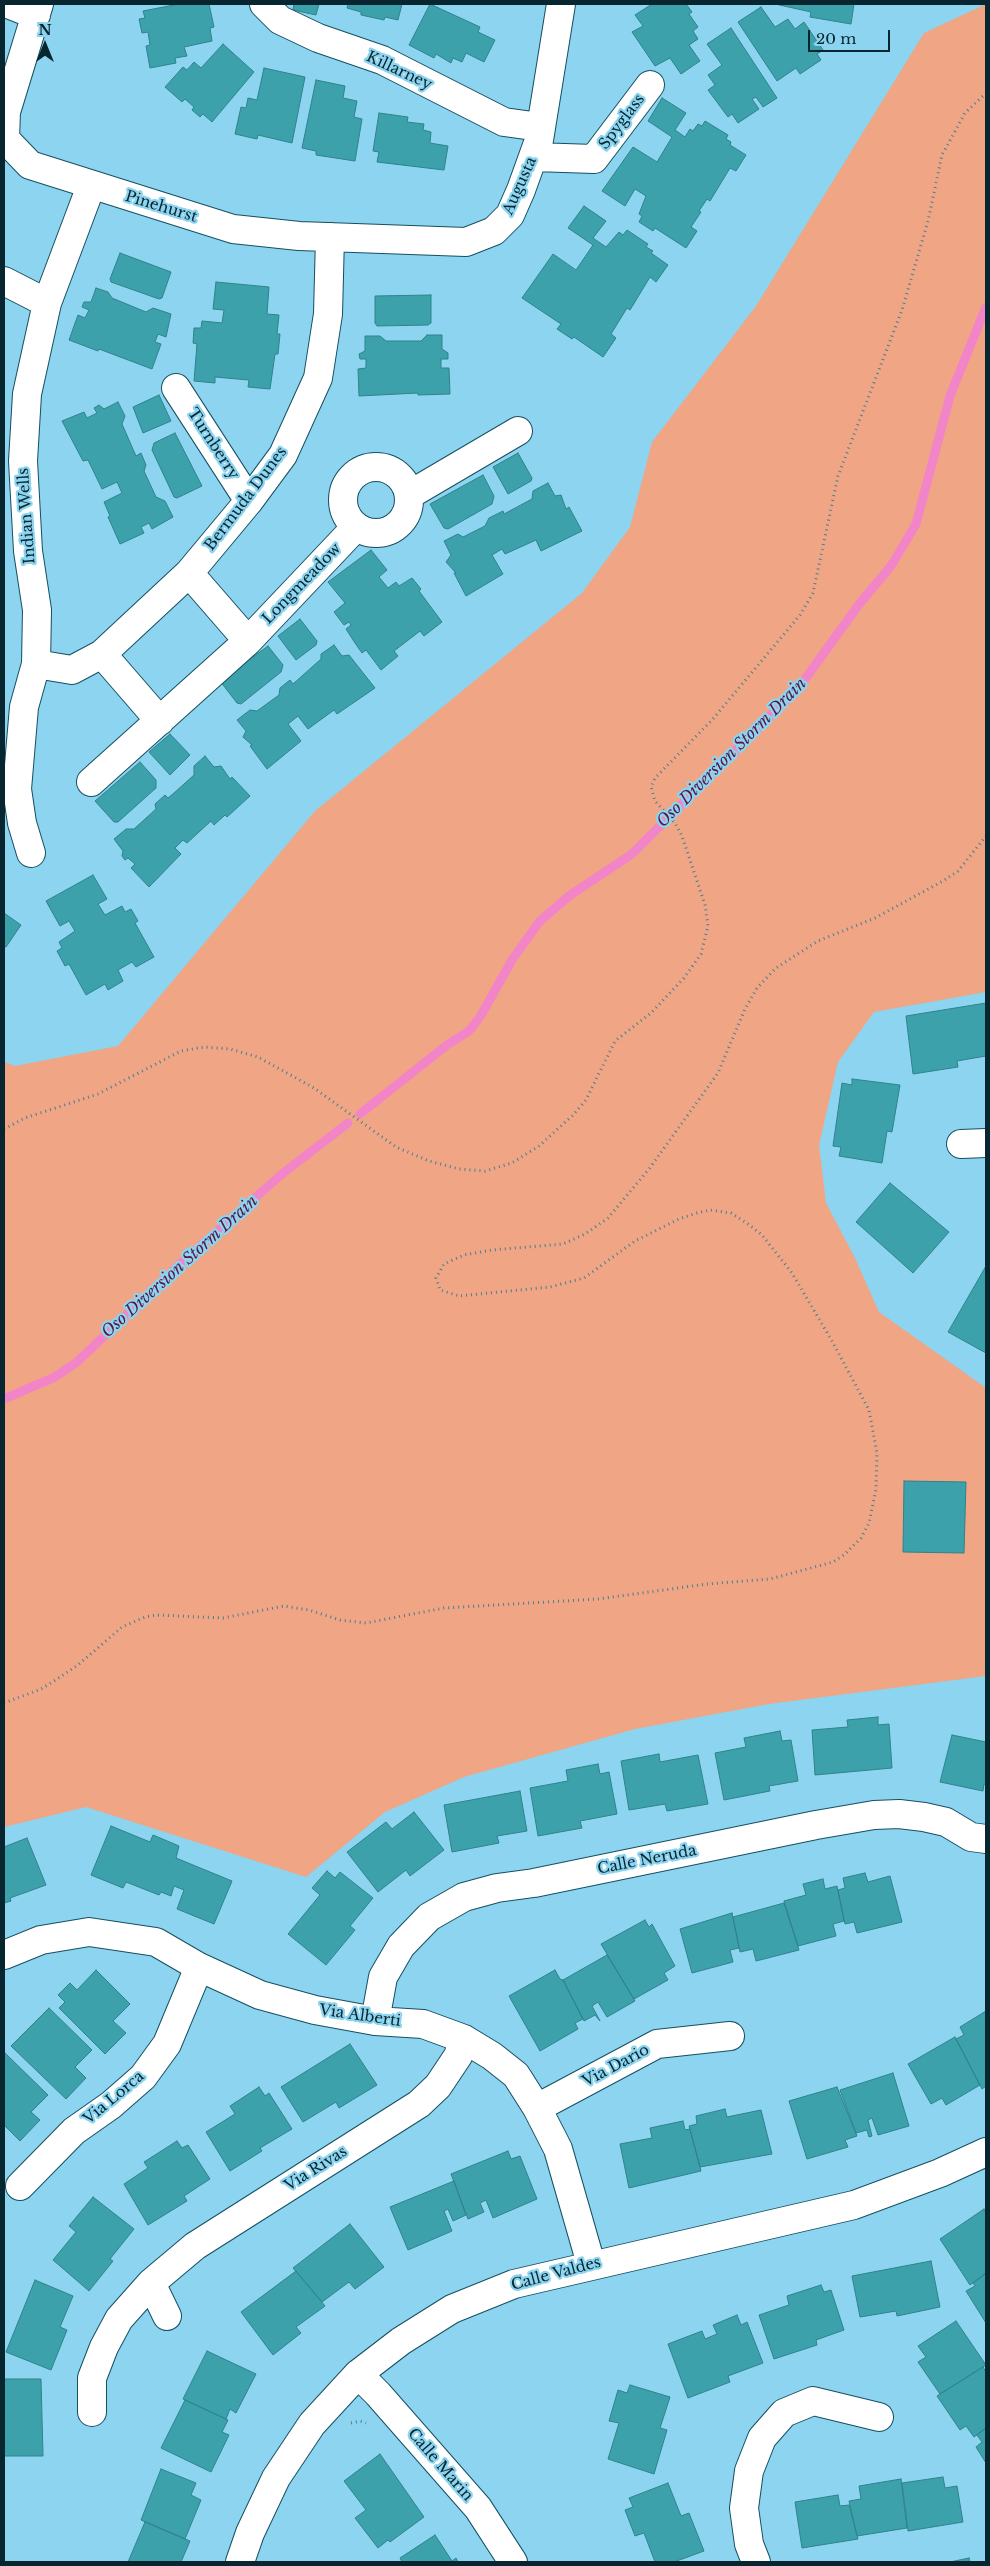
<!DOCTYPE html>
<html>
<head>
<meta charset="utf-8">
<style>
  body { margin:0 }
  #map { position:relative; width:990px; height:2566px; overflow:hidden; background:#8cd4ef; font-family:"Libre Baskerville",serif }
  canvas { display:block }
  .frame { position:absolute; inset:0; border:5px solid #072630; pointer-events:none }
  .north { position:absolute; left:20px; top:20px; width:50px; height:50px; -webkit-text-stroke:4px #8cd4ef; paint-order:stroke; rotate:0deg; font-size:14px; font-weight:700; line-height:20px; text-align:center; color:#072630 }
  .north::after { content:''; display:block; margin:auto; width:18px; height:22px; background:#072630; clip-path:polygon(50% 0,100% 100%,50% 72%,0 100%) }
  .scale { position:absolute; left:808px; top:30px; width:82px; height:22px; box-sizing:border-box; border:2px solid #072630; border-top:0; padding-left:6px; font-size:15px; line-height:18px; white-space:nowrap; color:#072630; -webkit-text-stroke:4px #8cd4ef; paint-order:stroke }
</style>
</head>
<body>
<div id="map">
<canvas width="990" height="2566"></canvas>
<div class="frame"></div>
<div class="north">N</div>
<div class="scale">20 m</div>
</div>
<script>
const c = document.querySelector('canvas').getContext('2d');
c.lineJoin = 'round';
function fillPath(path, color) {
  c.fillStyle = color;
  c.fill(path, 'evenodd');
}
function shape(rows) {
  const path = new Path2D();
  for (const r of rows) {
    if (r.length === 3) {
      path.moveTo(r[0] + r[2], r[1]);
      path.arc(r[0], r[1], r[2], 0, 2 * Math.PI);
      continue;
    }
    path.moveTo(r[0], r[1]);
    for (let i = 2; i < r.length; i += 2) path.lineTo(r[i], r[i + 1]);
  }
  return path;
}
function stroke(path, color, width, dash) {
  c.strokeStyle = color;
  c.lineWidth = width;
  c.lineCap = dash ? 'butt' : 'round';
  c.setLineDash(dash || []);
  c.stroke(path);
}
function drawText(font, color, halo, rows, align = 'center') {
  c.font = font + ' "Libre Baskerville",serif';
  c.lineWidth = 4.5;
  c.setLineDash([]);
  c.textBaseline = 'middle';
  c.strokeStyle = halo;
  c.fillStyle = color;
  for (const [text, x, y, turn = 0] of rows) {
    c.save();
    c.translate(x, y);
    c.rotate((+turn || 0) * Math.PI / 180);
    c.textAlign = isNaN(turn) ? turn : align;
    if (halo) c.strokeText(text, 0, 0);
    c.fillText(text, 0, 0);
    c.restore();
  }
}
fillPath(shape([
  [986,4,986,992,874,1012,838,1062,819,1145,826,1203,855,1258,879,1312,986,1388,986,1676,769,1704,635,1729,464,1777,385,1812,306,1877,86,1807,4,1827,4,1062,15,1066,118,1046,315,811,582,593,630,527,652,442,756,306,924,33]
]), '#f0a585');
stroke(shape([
  [360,1114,447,1045,469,1031,480,1017,512,960,539,922,569,896,632,854,800,686,860,603,891,566,916,524,950,396,986,307],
  [4,1399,55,1377,77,1362,180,1264,282,1174,348,1123]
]), '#f285c8', 9);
const building = shape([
  [179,4,209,4,214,27,210,28,212,41,184,47,187,56,175,58,176,63,150,68,146,46,150,45,148,32,142,33,139,19,145,18,143,11,179,4],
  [294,4,319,4,316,15,293,10,294,4],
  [348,4,402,4,398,20,385,17,384,20,361,15,361,12,347,8,348,4],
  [430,4,480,27,478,32,495,40,484,62,466,53,462,62,453,58,451,63,436,54,434,58,409,45,430,4],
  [652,4,686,4,692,12,689,14,698,27,693,31,698,39,689,45,700,61,681,74,670,58,655,66,632,32,643,26,635,15,652,4],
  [775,4,854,4,851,24,810,17,811,12,775,4],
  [761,7,775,27,788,19,795,29,804,22,823,50,817,54,821,60,800,74,796,68,777,81,738,22,761,7],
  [731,28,777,98,763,107,756,97,752,99,759,109,738,123,732,114,728,117,708,90,715,85,708,75,722,65,707,44,731,28],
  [223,44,254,72,212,122,203,114,200,117,192,110,194,107,185,99,182,102,165,87,183,67,187,70,194,62,201,68,223,44],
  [264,68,305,77,292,143,258,135,257,139,235,134,241,107,246,108,248,98,257,100,264,68],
  [316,80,345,86,343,98,357,101,354,117,362,119,355,161,316,155,316,151,302,148,316,80],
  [662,98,686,113,675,130,685,137,690,129,693,131,698,124,702,126,705,121,728,135,726,139,731,142,730,145,746,155,736,171,730,168,710,201,707,199,699,211,701,212,691,227,697,231,686,248,655,228,653,231,639,222,642,216,639,214,646,196,635,189,625,206,602,191,633,147,657,162,672,137,648,121,662,98],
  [379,113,408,117,407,122,424,124,423,130,431,132,430,143,448,146,444,170,377,162,379,152,373,151,379,113],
  [584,206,606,221,593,238,606,247,619,232,623,235,627,230,648,244,646,247,653,251,651,253,668,265,656,282,650,277,630,310,627,308,611,334,616,338,603,357,574,337,572,339,557,329,561,324,522,298,553,254,576,270,593,245,568,228,584,206],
  [120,253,171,272,162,298,159,299,111,282,110,279,120,253],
  [216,282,269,287,267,314,279,315,277,334,280,334,278,354,275,354,270,389,248,387,249,380,215,377,215,383,194,381,197,344,193,343,194,328,201,328,202,321,222,323,224,310,213,309,216,282],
  [96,288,108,292,112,298,146,312,153,308,171,314,166,337,158,334,155,342,161,344,152,369,99,349,98,351,69,340,78,315,85,318,89,310,82,307,84,302,91,302,96,288],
  [431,295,431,323,428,325,377,326,375,323,375,296,431,295],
  [427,335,442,335,442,349,448,353,448,359,441,359,441,368,449,368,450,394,418,395,418,393,359,396,358,369,366,368,366,359,360,359,359,354,365,351,365,336,380,336,386,341,421,341,427,335],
  [159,395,171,421,143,433,133,407,159,395],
  [118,402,125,416,122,424,136,456,141,453,146,465,144,471,156,497,165,501,173,517,152,529,149,523,141,527,144,533,120,544,108,517,110,516,104,502,122,493,117,482,102,489,88,460,83,461,62,421,84,412,87,418,97,413,94,408,99,405,104,409,118,402],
  [175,433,202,486,177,498,174,497,152,450,154,443,175,433],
  [518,453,532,478,531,481,508,494,493,467,518,453],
  [483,475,494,496,492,504,448,529,444,528,430,504,483,475],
  [548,483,555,496,561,495,566,509,569,507,582,531,541,551,536,540,505,554,502,549,492,555,503,574,466,596,454,573,456,573,446,562,451,555,444,541,458,534,463,537,485,526,489,518,503,511,504,514,532,499,533,491,548,483],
  [371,550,387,570,379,577,388,588,396,582,399,586,412,578,421,589,419,591,442,622,424,636,420,631,394,651,398,656,381,670,366,650,362,653,355,643,346,629,351,625,349,622,344,625,334,612,345,603,328,582,371,550],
  [300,619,317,641,316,645,296,660,278,636,300,619],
  [334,645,342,656,349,655,375,688,337,714,334,710,308,729,298,716,288,724,301,741,267,769,250,746,252,745,243,737,246,731,237,720,250,710,257,711,279,695,280,688,290,680,293,684,321,659,321,654,334,645],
  [268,646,283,665,281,672,241,704,237,703,220,681,268,646],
  [170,734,190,755,170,775,149,752,170,734],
  [205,756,214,767,221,766,230,779,232,777,250,796,227,817,225,815,214,825,211,821,187,843,183,840,175,848,181,854,149,887,131,868,135,864,128,858,125,860,122,856,123,851,114,839,126,829,134,829,156,809,155,804,165,795,168,798,174,793,194,775,194,766,205,756],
  [140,762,156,780,156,788,118,822,114,822,95,801,140,762],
  [93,875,107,899,98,904,105,915,122,906,125,912,131,909,138,921,135,923,154,957,136,967,132,962,118,970,123,981,108,990,105,984,86,995,69,964,65,966,57,951,62,948,59,942,75,931,69,921,60,926,46,901,93,875],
  [4,913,21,925,6,947,4,946,4,913],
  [986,1003,986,1056,957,1061,958,1067,913,1074,906,1016,986,1003],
  [852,1079,900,1085,892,1132,887,1131,882,1163,839,1156,841,1147,833,1146,842,1083,852,1085,852,1079],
  [890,1183,949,1232,913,1273,856,1222,890,1183],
  [986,1266,986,1353,948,1332,986,1266],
  [904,1481,966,1482,964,1553,903,1552,904,1481],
  [878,1717,878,1725,889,1724,892,1768,815,1775,812,1730,848,1727,847,1720,878,1717],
  [780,1731,782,1741,791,1740,798,1781,769,1786,770,1791,724,1800,715,1753,746,1747,744,1738,780,1731],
  [952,1735,986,1742,986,1785,984,1784,983,1791,940,1782,952,1735],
  [659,1754,660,1762,698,1755,708,1804,667,1811,665,1804,629,1810,621,1761,659,1754],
  [598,1764,600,1774,609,1772,617,1814,580,1821,582,1828,538,1836,530,1788,568,1781,566,1770,598,1764],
  [520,1791,527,1831,497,1836,499,1843,452,1852,444,1805,520,1791],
  [414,1812,444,1850,410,1876,406,1870,378,1892,347,1852,386,1822,392,1829,414,1812],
  [111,1826,150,1842,153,1835,179,1846,176,1858,232,1881,214,1924,177,1909,184,1890,174,1886,171,1896,161,1892,159,1895,126,1882,123,1888,91,1875,111,1826],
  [27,1838,46,1885,10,1898,11,1901,4,1903,4,1847,27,1838],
  [327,1871,335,1878,340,1872,373,1898,350,1926,355,1930,326,1965,288,1934,320,1895,312,1888,327,1871],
  [865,1873,868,1882,890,1876,902,1922,857,1933,854,1922,845,1924,838,1890,845,1888,843,1878,865,1873],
  [823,1879,825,1889,837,1886,844,1921,833,1924,836,1936,798,1946,784,1901,806,1895,803,1884,823,1879],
  [784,1903,799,1950,756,1961,753,1949,740,1952,733,1917,784,1903],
  [732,1913,739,1948,730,1950,733,1962,692,1973,680,1929,732,1913],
  [645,1920,649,1927,652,1924,675,1966,664,1973,668,1980,634,1999,601,1944,645,1920],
  [607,1955,635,2001,607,2017,598,2002,592,2006,600,2021,595,2015,584,2021,563,1980,607,1955],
  [96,1970,130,2004,113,2021,126,2033,105,2054,59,2008,65,2002,58,1995,70,1983,77,1990,96,1970],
  [555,1970,560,1979,563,1980,583,2019,575,2023,578,2029,540,2051,509,1996,555,1970],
  [49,2008,92,2050,75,2067,86,2078,66,2099,11,2046,49,2008],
  [986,2011,986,2086,982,2089,956,2039,964,2035,960,2027,986,2011],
  [955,2037,980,2085,946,2105,942,2098,931,2104,908,2064,955,2037],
  [350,2044,377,2085,339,2108,336,2102,303,2122,281,2087,350,2044],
  [4,2052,48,2095,31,2112,40,2120,20,2141,4,2125,4,2052],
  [893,2073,909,2126,878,2135,872,2118,868,2120,872,2136,869,2137,867,2130,856,2133,840,2090,893,2073],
  [259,2087,265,2096,269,2093,292,2129,260,2148,262,2151,230,2171,206,2132,235,2114,230,2106,259,2087],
  [837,2087,857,2136,845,2140,848,2147,807,2159,789,2101,837,2087],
  [725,2109,727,2117,761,2110,772,2154,700,2167,689,2126,697,2124,696,2116,725,2109],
  [683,2121,685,2130,690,2129,701,2171,629,2188,620,2144,652,2138,650,2128,683,2121],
  [177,2141,182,2148,188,2145,210,2179,184,2196,187,2201,148,2225,124,2184,148,2168,144,2162,177,2141],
  [508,2151,511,2159,520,2156,537,2199,493,2218,486,2200,480,2203,484,2212,468,2219,451,2174,508,2151],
  [454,2181,466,2215,453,2221,448,2209,444,2211,452,2231,408,2250,390,2207,454,2181],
  [93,2197,134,2229,110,2259,113,2261,89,2291,53,2260,76,2232,69,2226,93,2197],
  [984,2209,986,2213,986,2273,970,2285,940,2239,984,2209],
  [350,2224,384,2267,355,2289,349,2282,322,2302,293,2268,350,2224],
  [931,2261,940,2307,897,2316,896,2311,860,2317,852,2276,931,2261],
  [296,2271,325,2306,296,2327,301,2333,273,2355,241,2312,296,2271],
  [986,2273,986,2323,966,2291,975,2286,973,2283,986,2273],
  [35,2280,73,2296,60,2327,67,2330,51,2370,6,2352,35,2280],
  [821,2285,824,2292,831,2290,844,2330,816,2340,817,2345,774,2359,759,2315,789,2305,787,2296,821,2285],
  [737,2315,741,2325,747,2322,763,2363,728,2376,730,2382,688,2398,668,2344,702,2331,705,2339,717,2334,713,2325,737,2315],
  [956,2321,986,2365,940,2394,918,2362,926,2357,918,2346,956,2321],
  [207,2351,256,2374,236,2413,230,2409,226,2419,183,2399,207,2351],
  [983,2367,986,2372,986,2428,974,2437,966,2426,960,2430,937,2396,983,2367],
  [4,2379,41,2379,43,2456,4,2456,4,2379],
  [630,2385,670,2397,660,2428,667,2430,654,2474,608,2459,619,2423,609,2421,618,2390,627,2393,630,2385],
  [185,2400,228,2420,222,2432,229,2435,211,2472,161,2448,185,2400],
  [986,2428,986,2463,976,2447,982,2442,977,2435,986,2428],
  [380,2454,424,2517,390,2542,388,2540,378,2548,355,2518,366,2510,344,2481,380,2454],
  [161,2469,196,2483,191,2495,201,2500,185,2539,141,2520,161,2469],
  [943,2477,945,2488,957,2486,963,2522,908,2531,902,2483,943,2477],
  [901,2479,907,2528,857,2536,849,2501,861,2499,859,2486,901,2479],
  [668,2483,681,2516,689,2513,704,2551,674,2562,655,2562,644,2533,635,2536,625,2510,633,2507,629,2498,668,2483],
  [838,2495,840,2506,849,2505,858,2539,802,2548,795,2502,838,2495],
  [145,2522,190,2541,181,2562,128,2562,145,2522],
  [435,2535,452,2561,456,2558,458,2562,402,2562,400,2558,435,2535],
  [969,2558,970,2562,950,2562,969,2558]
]);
fillPath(building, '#3ca1aa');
stroke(building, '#2e838b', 1);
const minor = shape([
  [8,4,36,15],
  [39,4,6,112,5,139,30,165,233,229,299,236,466,242,494,231,510,215,521,190,539,140,561,4],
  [264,4,280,20,318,38,382,60,504,122,540,127],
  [534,157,594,159,650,85],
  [4,281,47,303],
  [176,388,249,501],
  [376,500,33],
  [409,495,518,431],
  [189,573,248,641],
  [102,654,160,721],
  [36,664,72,670,102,654,189,573,249,501,283,455,318,378,328,314,330,237],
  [91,782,248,641,356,527],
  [31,853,22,823,17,789,24,707,36,664,37,610,28,551,23,461,27,394,47,303,91,186],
  [961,1144,986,1143],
  [4,1955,41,1940,89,1932,156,1942,199,1967,260,1995,315,2010,375,2021,423,2024,464,2039,492,2056,516,2075,537,2108,558,2149,591,2264],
  [375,2021,383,1977,401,1946,429,1917,464,1897,497,1888,534,1883,816,1825,874,1815,899,1814,924,1817,946,1822,971,1837,986,1839],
  [537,2108,657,2044,730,2036],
  [20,2186,74,2131,111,2105,143,2077,167,2044,199,1967],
  [151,2283,167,2316],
  [358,2374,378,2394,478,2508,513,2562],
  [92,2412,92,2378,104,2347,119,2319,151,2283,195,2246,419,2104,438,2086,458,2056,464,2039],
  [240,2562,250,2533,276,2478,312,2424,358,2374,401,2341,452,2309,514,2284,854,2205,940,2173,986,2152],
  [756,2562,749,2544,744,2508,749,2471,762,2438,784,2413,813,2401,879,2417]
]);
stroke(minor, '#164f61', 30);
stroke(shape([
  [4,1129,25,1118,98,1094,181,1051,204,1047,230,1049,258,1057,314,1088,396,1147,429,1161,459,1169,485,1171,512,1163,539,1146,572,1116,586,1100,615,1041,651,1013,684,978,701,954,708,926,705,905,682,836,675,823,655,801,651,787,655,778,712,720,800,615,813,593,838,476,902,310,928,221,942,155,965,113,986,93],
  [4,1703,41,1689,54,1681,78,1665,122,1627,145,1617,156,1615,223,1618,284,1606,309,1610,340,1620,366,1623,444,1608,598,1599,707,1584,770,1579,833,1562,844,1555,861,1538,869,1523,876,1489,877,1453,869,1410,832,1341,792,1273,762,1235,748,1224,731,1213,710,1210,697,1213,679,1219,635,1241,584,1278,550,1287,459,1296,440,1290,436,1278,444,1264,464,1255,492,1250,563,1244,585,1234,608,1218,649,1169,718,1073,745,1009,757,988,776,968,818,941,875,918,943,881,958,871,986,836],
  [351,2423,360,2421,366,2423]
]), '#4a7e91', 3, [1, 4]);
stroke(minor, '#fff', 28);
drawText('15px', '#072630', '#8cd4ef', [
  ["Killarney",399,71,25],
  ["Spyglass",622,122,-53],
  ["Augusta",520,186,-66],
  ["Pinehurst",161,207,17],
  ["Turnberry",213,444,57],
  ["Bermuda Dunes",246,499,-53],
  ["Indian Wells",27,516,-94],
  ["Longmeadow",302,584,-46],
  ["Calle Neruda",647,1860,-11],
  ["Via Alberti",360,2016,8],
  ["Via Dario",616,2066,-28],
  ["Via Lorca",114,2098,-40],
  ["Via Rivas",316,2169,-32],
  ["Calle Valdes",556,2274,-15],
  ["Calle Marin",440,2465,49]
]);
drawText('italic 16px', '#591643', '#8cd4ef', [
  ["Oso Diversion Storm Drain",732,753,-45],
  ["Oso Diversion Storm Drain",180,1267,-42]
]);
</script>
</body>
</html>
